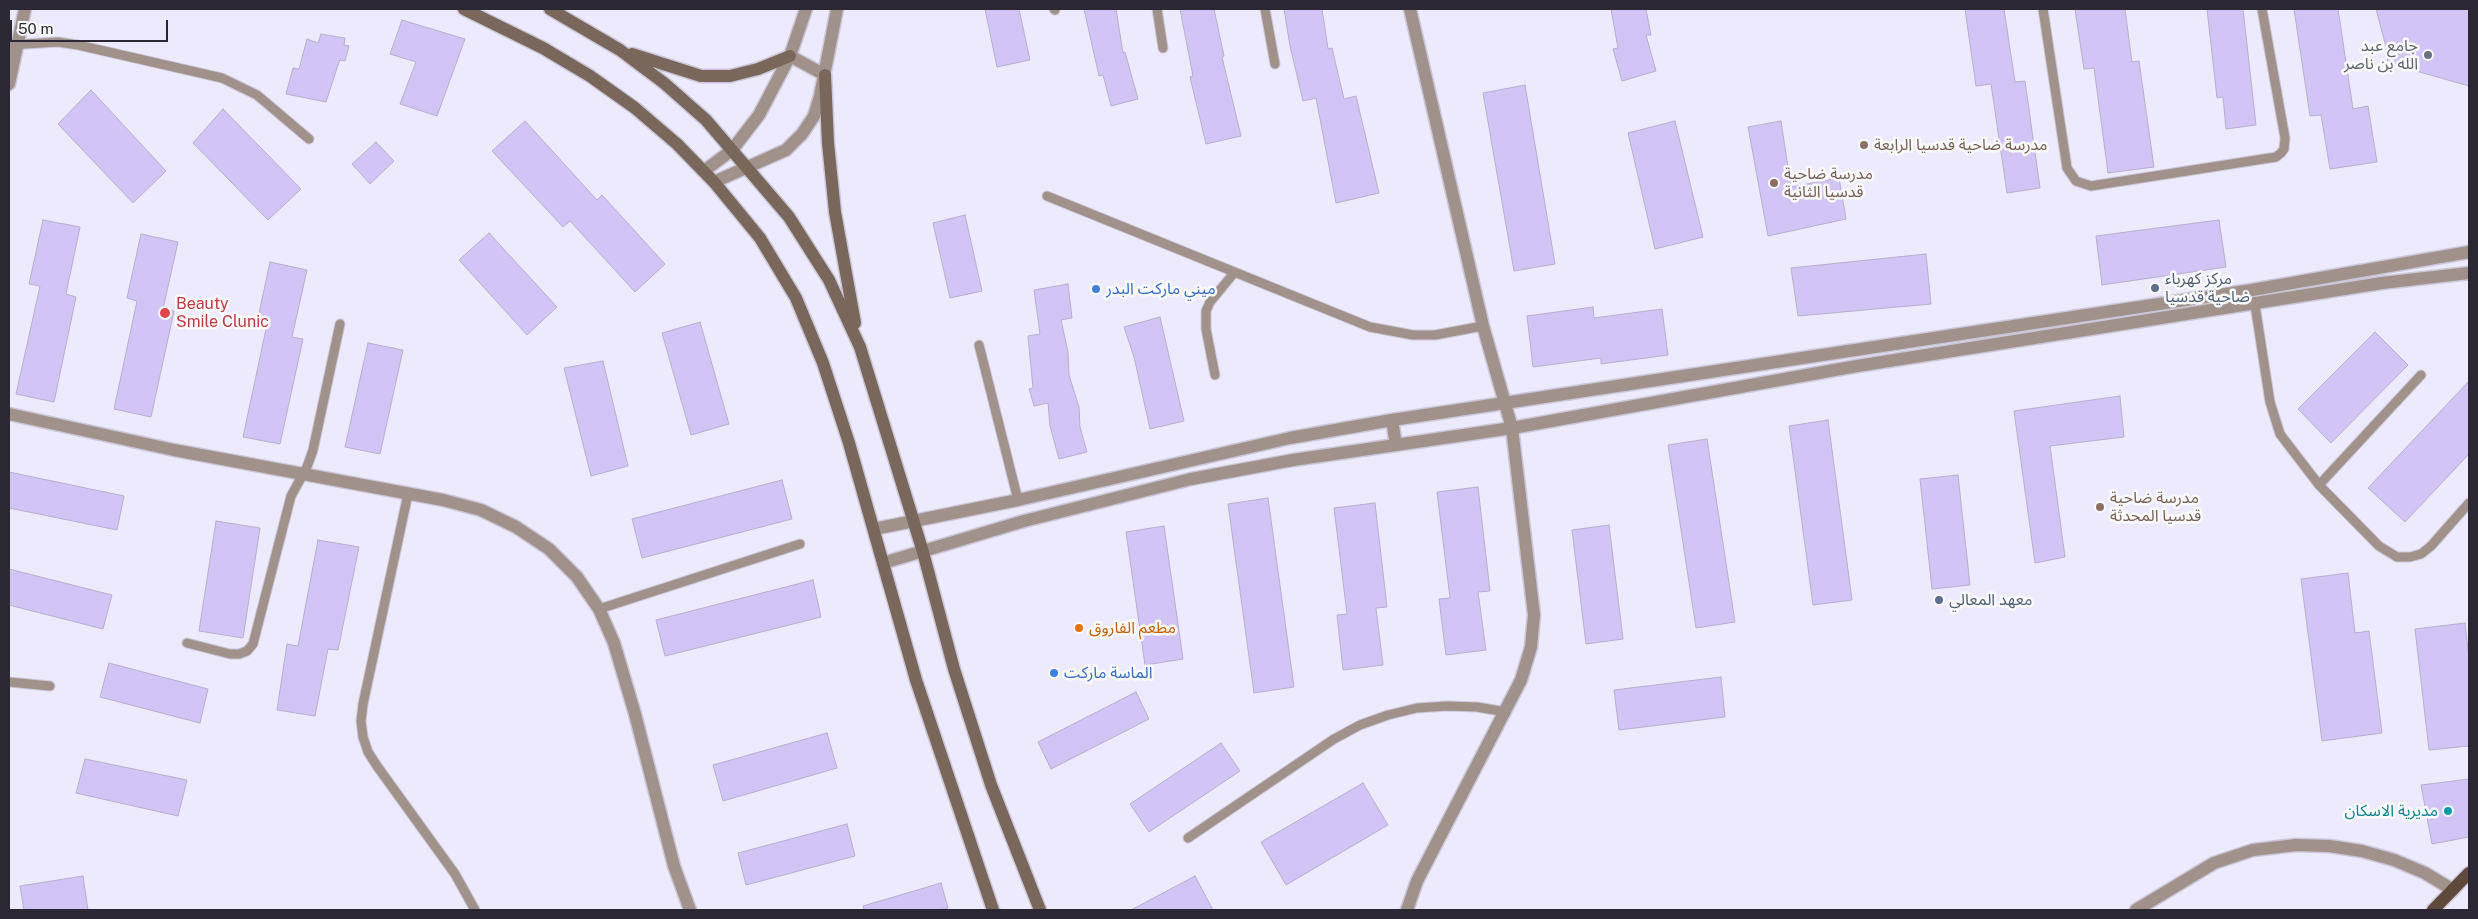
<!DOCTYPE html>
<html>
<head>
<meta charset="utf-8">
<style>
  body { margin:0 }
  #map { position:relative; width:2478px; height:919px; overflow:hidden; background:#eeeafe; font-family:"Public Sans",sans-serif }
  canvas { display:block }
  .frame { position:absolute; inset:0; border:10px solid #2b2834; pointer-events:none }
  .scale { position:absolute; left:10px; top:20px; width:158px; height:22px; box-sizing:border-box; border:2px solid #2b2834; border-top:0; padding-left:6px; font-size:15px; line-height:18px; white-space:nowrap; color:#2b2834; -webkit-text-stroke:4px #fafafa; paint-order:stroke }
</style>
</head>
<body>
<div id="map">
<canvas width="2478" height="919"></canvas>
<div class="frame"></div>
<div class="scale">50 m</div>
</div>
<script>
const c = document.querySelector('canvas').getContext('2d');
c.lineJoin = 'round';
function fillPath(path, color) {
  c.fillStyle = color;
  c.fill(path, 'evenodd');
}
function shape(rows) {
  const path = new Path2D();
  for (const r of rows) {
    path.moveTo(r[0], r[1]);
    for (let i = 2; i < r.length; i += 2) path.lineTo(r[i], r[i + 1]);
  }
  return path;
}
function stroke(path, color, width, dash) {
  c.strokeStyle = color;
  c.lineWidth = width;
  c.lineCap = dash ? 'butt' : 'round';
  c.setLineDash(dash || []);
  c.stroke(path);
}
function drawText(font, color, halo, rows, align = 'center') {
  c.font = font + ' "Public Sans","Noto Sans Arabic",sans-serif';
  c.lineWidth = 5;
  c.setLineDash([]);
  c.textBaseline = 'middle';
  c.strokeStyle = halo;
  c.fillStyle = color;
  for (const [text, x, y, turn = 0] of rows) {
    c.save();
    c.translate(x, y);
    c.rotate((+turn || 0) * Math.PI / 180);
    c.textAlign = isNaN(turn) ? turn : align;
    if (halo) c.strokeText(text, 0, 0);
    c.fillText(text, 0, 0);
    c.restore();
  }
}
const building = shape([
  [985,9,1019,9,1030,60,997,67,985,9],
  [1084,9,1116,9,1123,53,1125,52,1138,99,1111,106,1103,75,1099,76,1084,9],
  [1180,9,1214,9,1224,56,1222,57,1241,136,1206,144,1190,77,1193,76,1180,9],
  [1284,9,1322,9,1328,49,1332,48,1344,99,1356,96,1379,193,1336,203,1316,98,1303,101,1290,46,1284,9],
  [1611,9,1646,9,1651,35,1646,35,1656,71,1622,81,1613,49,1618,48,1611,9],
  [1965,9,2004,9,2015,82,2025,81,2040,188,2007,193,1991,84,1976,86,1965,9],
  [2075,9,2125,9,2132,62,2139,61,2154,167,2108,173,2094,68,2084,69,2075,9],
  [2207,9,2243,9,2256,125,2226,129,2223,97,2217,98,2207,9],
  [2294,9,2338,9,2353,109,2368,106,2377,162,2330,169,2321,115,2310,116,2294,9],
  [2376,9,2469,9,2469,86,2388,63,2386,47,2376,9],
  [402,20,465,39,437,116,400,104,416,62,390,54,402,20],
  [321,34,345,38,344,45,349,46,345,61,340,60,338,65,326,102,286,94,293,68,299,69,307,39,318,43,321,34],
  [1525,85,1555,264,1514,271,1483,93,1525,85],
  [91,90,166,171,133,203,58,124,91,90],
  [223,109,301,189,268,220,193,143,223,109],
  [525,121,597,200,602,195,665,264,635,292,570,221,563,227,492,151,525,121],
  [1675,121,1703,237,1655,249,1628,133,1675,121],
  [1781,121,1791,187,1839,178,1846,219,1768,236,1748,127,1781,121],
  [376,142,394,161,370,184,352,164,376,142],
  [965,215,982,291,950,298,933,223,965,215],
  [43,220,80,227,66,294,76,297,54,402,16,394,40,286,29,284,43,220],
  [2219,220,2226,267,2102,285,2096,236,2219,220],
  [489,233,557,307,527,335,459,260,489,233],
  [141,234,178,242,163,309,174,311,151,417,114,409,137,301,127,298,141,234],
  [1926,254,1931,304,1798,316,1791,268,1926,254],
  [270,262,307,270,292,337,303,339,280,444,243,437,266,329,256,327,270,262],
  [1068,284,1072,318,1061,320,1068,352,1069,375,1079,407,1080,427,1087,452,1059,459,1050,426,1048,403,1034,406,1029,389,1033,388,1028,336,1040,334,1034,290,1068,284],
  [1593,307,1594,318,1662,309,1668,355,1601,364,1601,358,1533,367,1527,316,1593,307],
  [1160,317,1184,421,1150,429,1134,357,1124,327,1160,317],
  [700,322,729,424,691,435,662,333,700,322],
  [2375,332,2408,365,2331,443,2298,409,2375,332],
  [368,343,403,350,380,454,345,447,368,343],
  [603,361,628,466,591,476,564,368,603,361],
  [2469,381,2469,454,2405,522,2368,488,2469,381],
  [2120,396,2124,437,2050,446,2065,557,2035,563,2014,411,2120,396],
  [1828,420,1852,600,1813,605,1789,426,1828,420],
  [1707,439,1735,622,1696,628,1668,445,1707,439],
  [9,472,124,496,117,530,9,508,9,472],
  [1958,475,1970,585,1932,589,1920,479,1958,475],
  [782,480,792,519,642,558,632,519,782,480],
  [1478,487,1490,591,1478,592,1486,650,1446,655,1439,599,1450,598,1437,492,1478,487],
  [1268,498,1294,687,1254,693,1228,504,1268,498],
  [1375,503,1387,607,1376,608,1383,665,1343,670,1337,615,1347,614,1334,508,1375,503],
  [216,521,260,528,243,638,199,631,216,521],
  [1609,525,1623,639,1586,644,1572,530,1609,525],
  [1164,526,1183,659,1145,665,1126,532,1164,526],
  [318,540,359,547,338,650,328,649,315,716,277,710,287,644,298,646,318,540],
  [9,569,112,595,103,629,9,605,9,569],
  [2348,573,2355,633,2369,631,2382,733,2322,741,2301,579,2348,573],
  [813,580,821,617,665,656,656,620,813,580],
  [2465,623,2469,659,2469,746,2429,750,2415,629,2465,623],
  [109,663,208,689,200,723,100,697,109,663],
  [1721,677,1725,717,1619,730,1614,690,1721,677],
  [1136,692,1149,719,1051,769,1038,742,1136,692],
  [827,733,837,768,723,801,713,765,827,733],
  [1221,743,1240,771,1149,832,1130,804,1221,743],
  [85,759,187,780,178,816,76,793,85,759],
  [2469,779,2469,837,2432,844,2421,785,2469,779],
  [1363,783,1388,825,1286,885,1261,842,1363,783],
  [847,824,855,856,746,885,738,853,847,824],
  [83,876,88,910,24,910,20,886,83,876],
  [1195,876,1213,910,1131,910,1195,876],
  [941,883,948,908,939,910,864,910,863,906,941,883]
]);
fillPath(building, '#d3c4f6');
stroke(building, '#b6aecd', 1);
const service = shape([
  [1054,9,1055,10],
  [1157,9,1163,48],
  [1265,9,1275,64],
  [2043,9,2067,168,2076,181,2091,186,2276,157,2281,153,2284,149,2285,138,2262,9],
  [9,45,58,42,78,45,222,78,257,95,309,139],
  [1047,196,1370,327,1413,335,1435,335,1483,326],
  [2255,305,2270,402,2280,434,2319,485,2379,546,2397,557,2410,557,2421,554,2431,546,2469,503],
  [979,345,1018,500],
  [1215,375,1206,329,1206,311,1210,302,1234,273],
  [2319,485,2421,375],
  [408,494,363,704,361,721,363,737,368,752,377,766,455,874,475,910],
  [599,609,800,544],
  [187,643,230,654,239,654,247,651,253,644,291,496,307,467,313,450,340,324],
  [9,682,50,686],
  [1188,838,1334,739,1360,725,1388,715,1417,708,1447,706,1477,707,1506,712]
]);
const minor = shape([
  [9,84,25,9],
  [9,414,174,450,443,500,481,510,516,527,549,549,577,577,599,609,614,643,635,714,674,866,690,910],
  [1407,910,1417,881,1521,680,1531,647,1534,615,1512,428,1483,326,1410,9],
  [2136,910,2214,863,2253,850,2296,845,2329,846,2362,851,2394,860,2425,873,2453,890]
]);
const tertiary = shape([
  [790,56,825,75],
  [704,171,732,150,759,115,790,56,806,9],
  [714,182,786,150,802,134,814,116,820,96,837,9],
  [1392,420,1396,445],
  [874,529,1018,500,1290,438,1392,420,2252,290,2469,252],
  [883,563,1024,521,1191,479,1293,460,1512,428,1857,366,2382,283,2469,273]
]);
const secondary = shape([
  [464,9,543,48,590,76,635,108,677,144,714,182,760,238,796,298,823,363,849,443,916,680,993,910],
  [550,9,620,50,664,83,706,120,789,217,829,280,860,347,923,552,954,669,991,785,1040,910],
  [632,54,701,76,730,76,758,69,790,56],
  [825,75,828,143,835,212,855,323]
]);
const primary = shape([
  [2433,910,2469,873]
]);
stroke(service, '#cbc7da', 11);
stroke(minor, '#cbc7da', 15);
stroke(tertiary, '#cbc7da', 15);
stroke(secondary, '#cbc7da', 15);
stroke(primary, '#cbc7da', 15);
stroke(service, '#a0928a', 9);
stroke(minor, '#a0928a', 12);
stroke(tertiary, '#a0928a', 12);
stroke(secondary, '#7a675b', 12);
stroke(primary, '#5f493b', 12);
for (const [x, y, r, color] of [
  [2428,55,5,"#6b7280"],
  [1864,145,5,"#8d6e63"],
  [1774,183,5,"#8d6e63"],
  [2155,288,5,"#5c6f8a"],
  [1096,289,5,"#3f7fe0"],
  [165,313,6,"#e0444e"],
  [2100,507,5,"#8d6e63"],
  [1939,600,5,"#5c6f8a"],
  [1079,628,5,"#e8710a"],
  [1054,673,5,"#3f7fe0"],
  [2448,811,5,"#0f9aa8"]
]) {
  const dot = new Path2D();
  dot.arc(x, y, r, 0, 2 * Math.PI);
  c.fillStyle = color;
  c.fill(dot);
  stroke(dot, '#fafafa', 2);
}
drawText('16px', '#5b616d', '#fafafa', [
  ["جامع عبد",2418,46],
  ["الله بن ناصر",2418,64]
], 'right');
drawText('16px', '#785e54', '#fafafa', [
  ["مدرسة ضاحية قدسيا الرابعة",1874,145],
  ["مدرسة ضاحية",1784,174],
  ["قدسيا الثانية",1784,192],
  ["مدرسة ضاحية",2110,498],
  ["قدسيا المحدثة",2110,516]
], 'left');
drawText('16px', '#4e5e75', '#fafafa', [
  ["مركز كهرباء",2165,279],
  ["ضاحية قدسيا",2165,297],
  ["معهد المعالي",1949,600]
], 'left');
drawText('16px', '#366cbe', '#fafafa', [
  ["ميني ماركت البدر",1106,289],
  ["الماسة ماركت",1064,673]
], 'left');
drawText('16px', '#be3a42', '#fafafa', [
  ["Beauty",176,304],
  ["Smile Clunic",176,322]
], 'left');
drawText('16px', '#c56008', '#fafafa', [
  ["مطعم الفاروق",1089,628]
], 'left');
drawText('16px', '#0d838f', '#fafafa', [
  ["مديرية الاسكان",2438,811]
], 'right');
</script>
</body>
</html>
